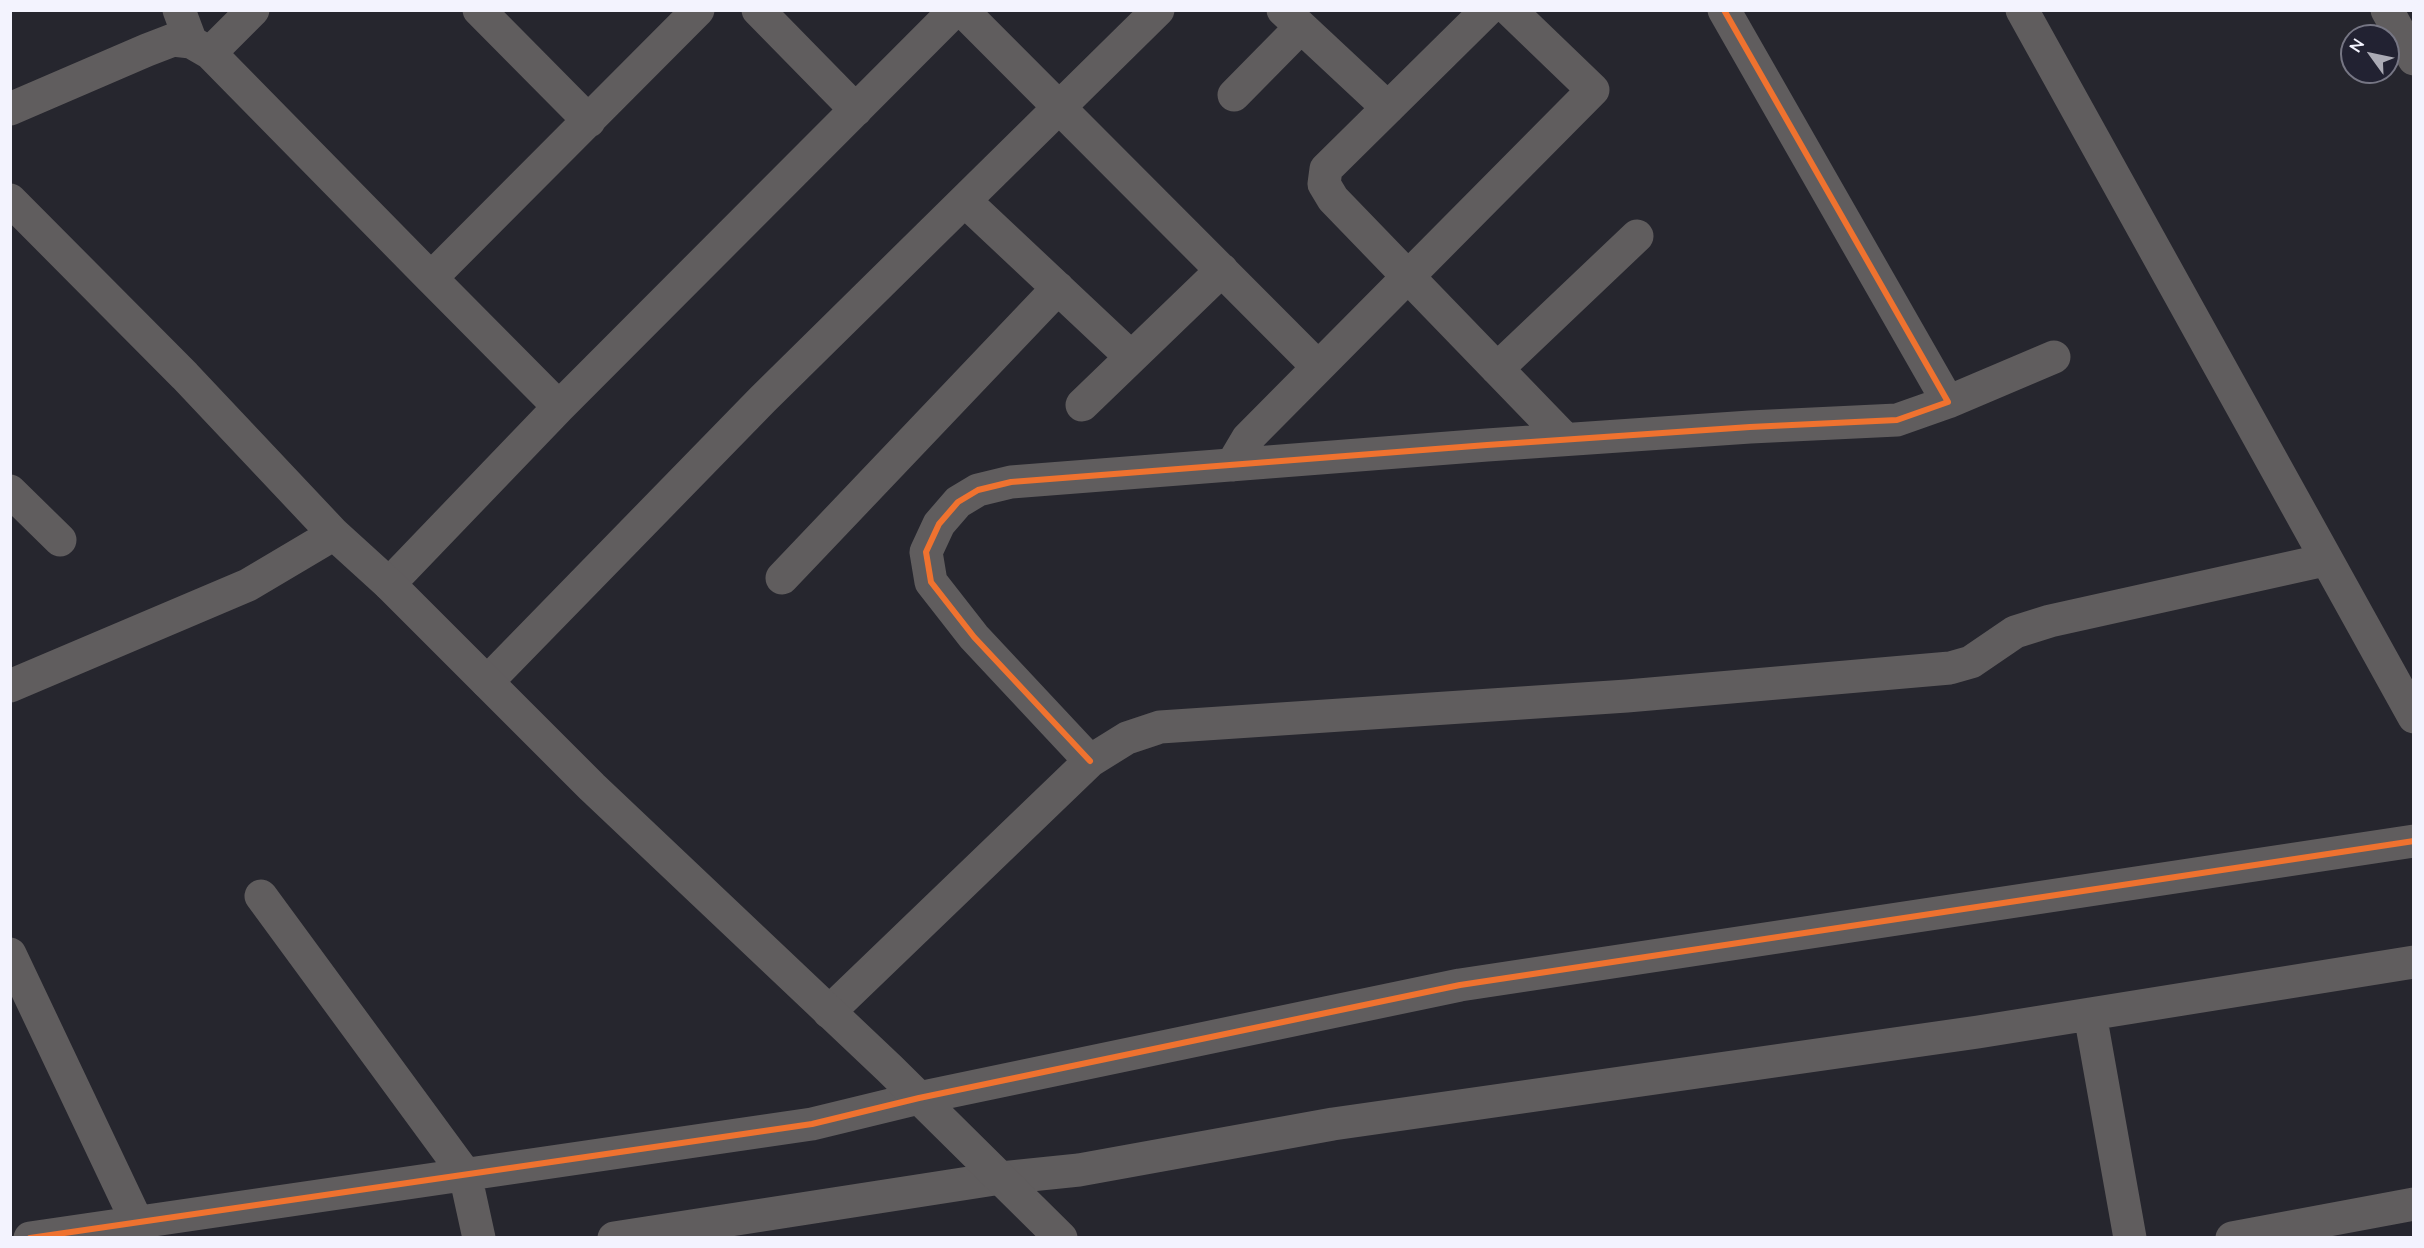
<!DOCTYPE html>
<html>
<head>
<meta charset="utf-8">
<style>
  body { margin:0 }
  #map { position:relative; width:2424px; height:1248px; overflow:hidden; background:#26262e; font-family:Lato,sans-serif }
  canvas { display:block }
  .frame { position:absolute; inset:0; border:12px solid #f3f3fe; pointer-events:none }
  .north { position:absolute; left:2340px; top:24px; width:60px; height:60px; box-sizing:border-box; background:#222232; border:2px solid #767684; border-radius:50%; rotate:303deg; font-size:16px; font-weight:700; line-height:24px; text-align:center; color:#f3f3fe }
  .north::after { content:''; display:block; margin:auto; width:21px; height:27px; background:#ababb5; clip-path:polygon(50% 0,100% 100%,50% 72%,0 100%) }
</style>
</head>
<body>
<div id="map">
<canvas width="2424" height="1248"></canvas>
<div class="frame"></div>
<div class="north">N</div>
</div>
<script>
const c = document.querySelector('canvas').getContext('2d');
c.lineJoin = 'round';
function shape(rows) {
  const path = new Path2D();
  for (const r of rows) {
    path.moveTo(r[0], r[1]);
    for (let i = 2; i < r.length; i += 2) path.lineTo(r[i], r[i + 1]);
  }
  return path;
}
function stroke(path, color, width, dash) {
  c.strokeStyle = color;
  c.lineWidth = width;
  c.lineCap = dash ? 'butt' : 'round';
  c.setLineDash(dash || []);
  c.stroke(path);
}
stroke(shape([
  [179,10,191,42],
  [479,10,589,121],
  [758,10,856,110],
  [962,10,1318,367],
  [1283,10,1388,108],
  [1487,10,1326,169,1324,184,1333,199,1565,439],
  [2022,10,2414,717],
  [2387,10,2414,59],
  [210,53,253,10],
  [1234,95,1301,27],
  [10,109,147,50,173,40,191,42,210,53,431,278],
  [965,201,1131,357],
  [1497,369,1637,236],
  [1948,402,2054,357],
  [1082,405,1222,270],
  [559,407,431,278,698,10],
  [1232,465,1248,438,1593,90,1510,10],
  [10,491,60,540],
  [782,578,1058,288],
  [389,584,559,407,955,10],
  [487,682,763,399,1158,10],
  [1090,761,974,637,931,582,926,552,939,524,958,502,978,490,1011,482,1487,445,1750,427,1897,420,1948,402,1724,10],
  [261,896,465,1174,479,1238],
  [10,954,137,1222,141,1238],
  [829,1012,1090,761,1127,738,1160,727,1627,696,1950,668,1971,662,2015,632,2050,621,2325,560],
  [2090,1014,2130,1238],
  [30,1238,812,1124,919,1098],
  [614,1238,1001,1178,1079,1170,1333,1124,1978,1032,2414,962],
  [2232,1238,2414,1204]
]), '#605d5e', 33);
stroke(shape([
  [10,200,185,376,334,534,389,584,592,787,890,1069,1061,1238],
  [10,686,248,585,334,534],
  [919,1098,1460,985,2414,841]
]), '#605d5e', 33);
stroke(shape([
  [1090,761,974,637,931,582,926,552,939,524,958,502,978,490,1011,482,1487,445,1750,427,1897,420,1948,402,1724,10],
  [30,1238,812,1124,919,1098,1460,985,2414,841]
]), '#ef722f', 6);
</script>
</body>
</html>
